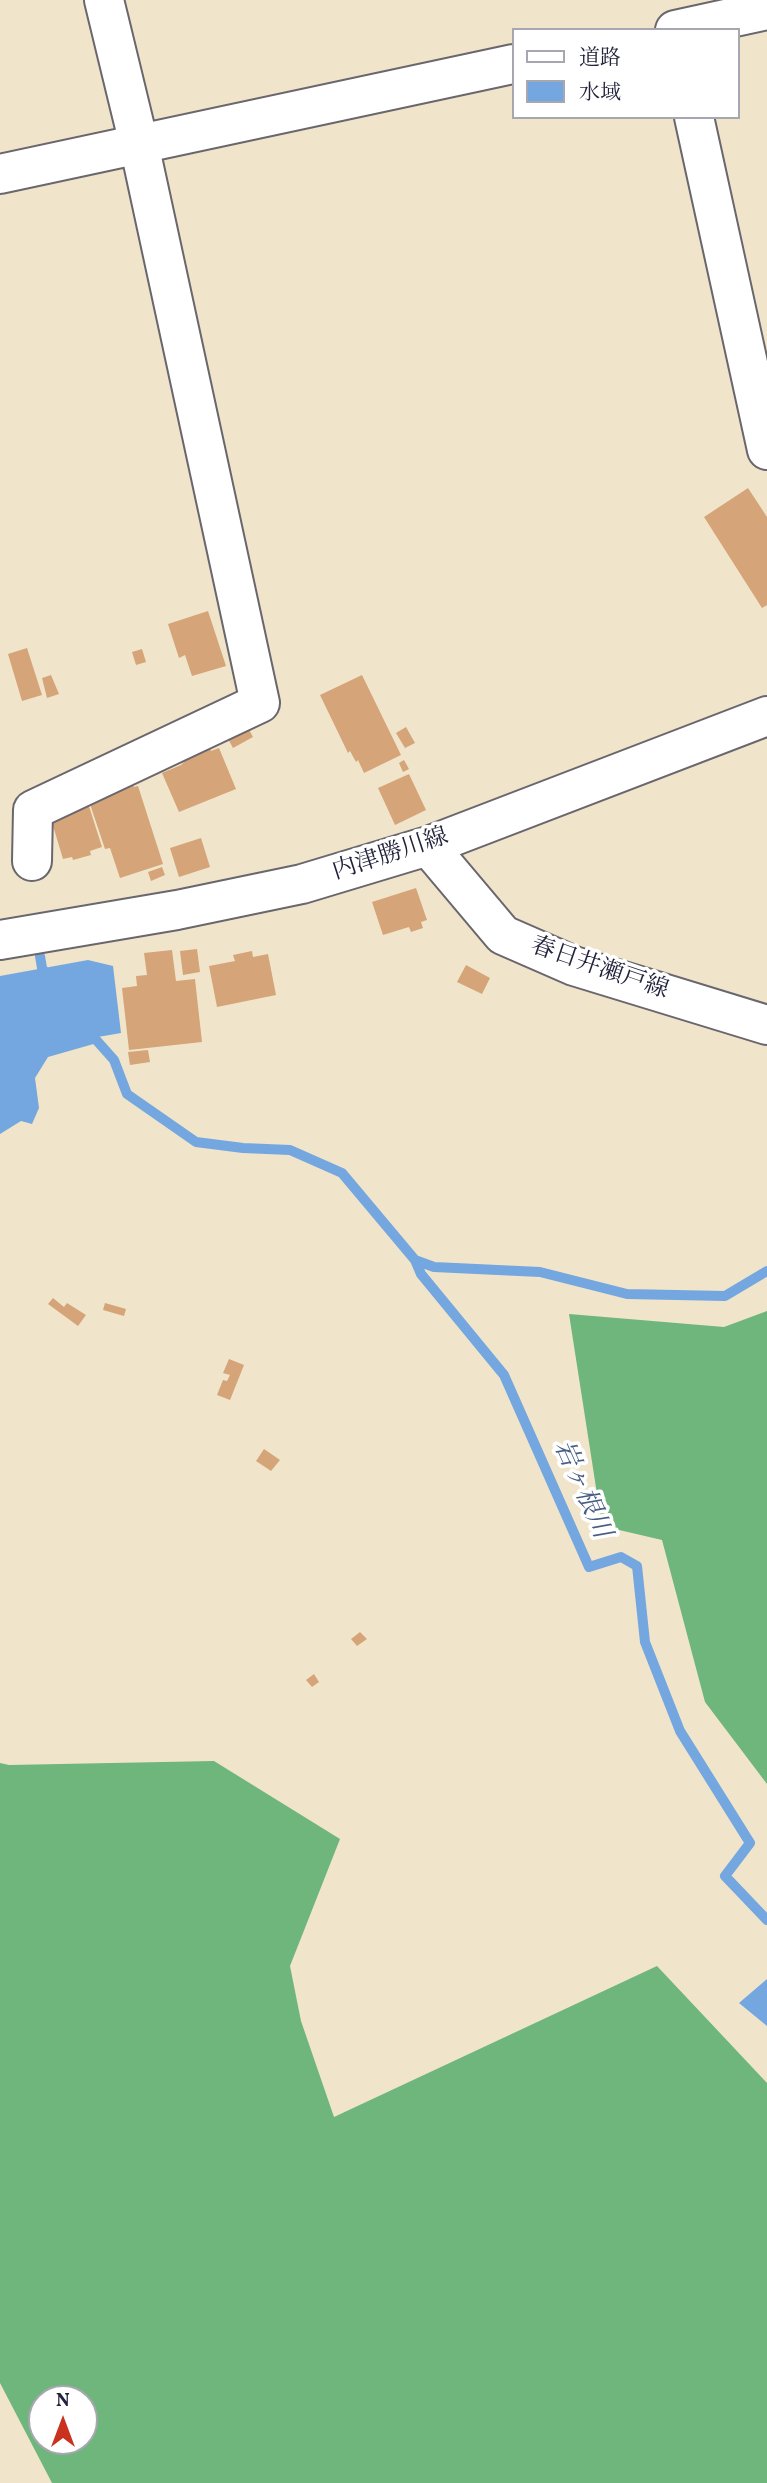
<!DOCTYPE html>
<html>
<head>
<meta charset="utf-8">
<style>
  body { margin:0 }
  #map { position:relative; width:767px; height:2483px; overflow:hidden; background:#f0e5ca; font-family:Vollkorn,"Noto Serif JP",serif }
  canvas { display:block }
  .legend { position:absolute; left:512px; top:28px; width:228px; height:91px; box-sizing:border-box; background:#fff; border:2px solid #a7a7b1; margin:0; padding:9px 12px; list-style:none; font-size:21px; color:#22223b }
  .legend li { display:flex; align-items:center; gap:14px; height:35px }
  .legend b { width:35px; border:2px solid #a7a7b1 }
  .north { position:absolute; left:28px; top:2385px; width:70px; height:70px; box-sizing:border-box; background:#fff; border:2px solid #a7a7b1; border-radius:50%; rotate:0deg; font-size:19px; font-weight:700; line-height:28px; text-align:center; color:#22223b }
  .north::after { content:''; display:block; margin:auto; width:24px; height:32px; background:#c8321e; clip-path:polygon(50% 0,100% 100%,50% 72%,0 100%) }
</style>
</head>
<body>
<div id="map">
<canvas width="767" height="2483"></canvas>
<ul class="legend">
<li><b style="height:9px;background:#fff"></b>道路</li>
<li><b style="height:19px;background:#74a6df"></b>水域</li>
</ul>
<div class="north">N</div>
</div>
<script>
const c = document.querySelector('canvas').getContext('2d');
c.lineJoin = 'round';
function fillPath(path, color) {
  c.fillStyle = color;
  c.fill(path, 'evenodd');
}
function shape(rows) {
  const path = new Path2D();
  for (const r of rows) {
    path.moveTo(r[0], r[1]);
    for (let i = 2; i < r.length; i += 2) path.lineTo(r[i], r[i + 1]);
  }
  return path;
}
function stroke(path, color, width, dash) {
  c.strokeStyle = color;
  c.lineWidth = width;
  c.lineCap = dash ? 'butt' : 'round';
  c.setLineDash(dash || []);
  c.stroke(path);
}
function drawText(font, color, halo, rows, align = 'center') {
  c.font = font + ' Vollkorn,"Noto Serif JP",serif';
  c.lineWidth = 7;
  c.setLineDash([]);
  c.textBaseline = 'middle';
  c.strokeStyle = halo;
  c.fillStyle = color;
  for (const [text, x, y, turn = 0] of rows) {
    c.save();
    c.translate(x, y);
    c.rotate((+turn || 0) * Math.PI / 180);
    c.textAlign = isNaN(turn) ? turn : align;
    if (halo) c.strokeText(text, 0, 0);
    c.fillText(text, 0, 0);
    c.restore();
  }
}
fillPath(shape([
  [767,1311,767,1784,705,1702,662,1540,602,1526,569,1314,724,1327],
  [214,1761,340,1839,290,1966,301,2021,334,2117,657,1966,767,2083,767,2483,52,2483,0,2383,0,1763,9,1765],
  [42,2399,84,2399,84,2441,42,2441]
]), '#6eb67b');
fillPath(shape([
  [88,960,113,966,121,1033,98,1037,97,1043,48,1057,35,1078,39,1108,32,1124,21,1121,0,1134,0,976],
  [767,1979,767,2026,739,2003]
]), '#74a6df');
stroke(shape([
  [40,956,42,968,49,978],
  [90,1033,114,1060,127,1094,196,1142,243,1148,290,1150,342,1173,415,1260,434,1267,540,1272,627,1294,725,1296,767,1271],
  [415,1260,421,1274,504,1375,589,1567,621,1557,637,1566,645,1642,680,1731,750,1843,725,1876,767,1920]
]), '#74a6df', 10);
fillPath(shape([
  [748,488,767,517,767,605,762,608,704,517],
  [208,611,226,666,192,676,185,655,179,658,168,624],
  [27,648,42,695,22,701,8,654],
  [142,649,146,662,136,665,132,652],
  [51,675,59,694,47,698,42,678],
  [362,675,401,755,364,773,358,760,356,762,350,751,348,753,320,695],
  [247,726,253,737,233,748,227,737],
  [406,727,415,743,405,748,396,733],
  [210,746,211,751,219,748,236,789,179,812,162,773,181,765,184,762,182,757],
  [404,760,409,769,403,772,399,763],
  [409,774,426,810,395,825,378,788],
  [131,781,134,787,138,786,163,864,120,878,110,848,105,849,89,801],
  [88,803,102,847,90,851,91,855,73,860,72,857,63,859,51,819],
  [201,838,210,867,179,877,170,848],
  [162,867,165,875,151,881,148,872],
  [416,888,427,920,421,922,423,928,411,932,409,927,383,935,372,902],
  [197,949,200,972,183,975,180,951],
  [172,950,176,981,195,979,202,1042,129,1050,122,988,137,986,136,976,147,975,144,953],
  [252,951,253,957,268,954,276,995,217,1007,209,966,235,961,233,955],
  [466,965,490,978,482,994,457,982],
  [148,1050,150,1062,130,1065,128,1052],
  [53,1298,64,1307,67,1303,86,1315,78,1326,48,1304],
  [105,1303,126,1309,124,1316,103,1310],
  [229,1359,244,1365,230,1400,217,1395,223,1380,227,1381,230,1375,223,1373],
  [264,1449,280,1460,271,1471,256,1461],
  [360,1632,367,1639,357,1646,351,1639],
  [314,1674,319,1682,312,1687,306,1680]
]), '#d5a478');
const minor = shape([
  [675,30,767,10],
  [694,117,767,450],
  [0,174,513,64],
  [32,861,33,810,260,703,139,144,104,0]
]);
const major = shape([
  [428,846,503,935,574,966,767,1025],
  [0,940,177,910,302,884,428,846,767,716]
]);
stroke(minor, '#6a666d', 42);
stroke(major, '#6a666d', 42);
stroke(minor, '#fff', 38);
stroke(major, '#fff', 38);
drawText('24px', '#22223b', '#fff', [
  ["内津勝川線",391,856,-18],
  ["春日井瀬戸線",599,970,19]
]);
drawText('italic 26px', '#475d85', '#fff', [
  ["岩ヶ根川",580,1490,66]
]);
</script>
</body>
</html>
